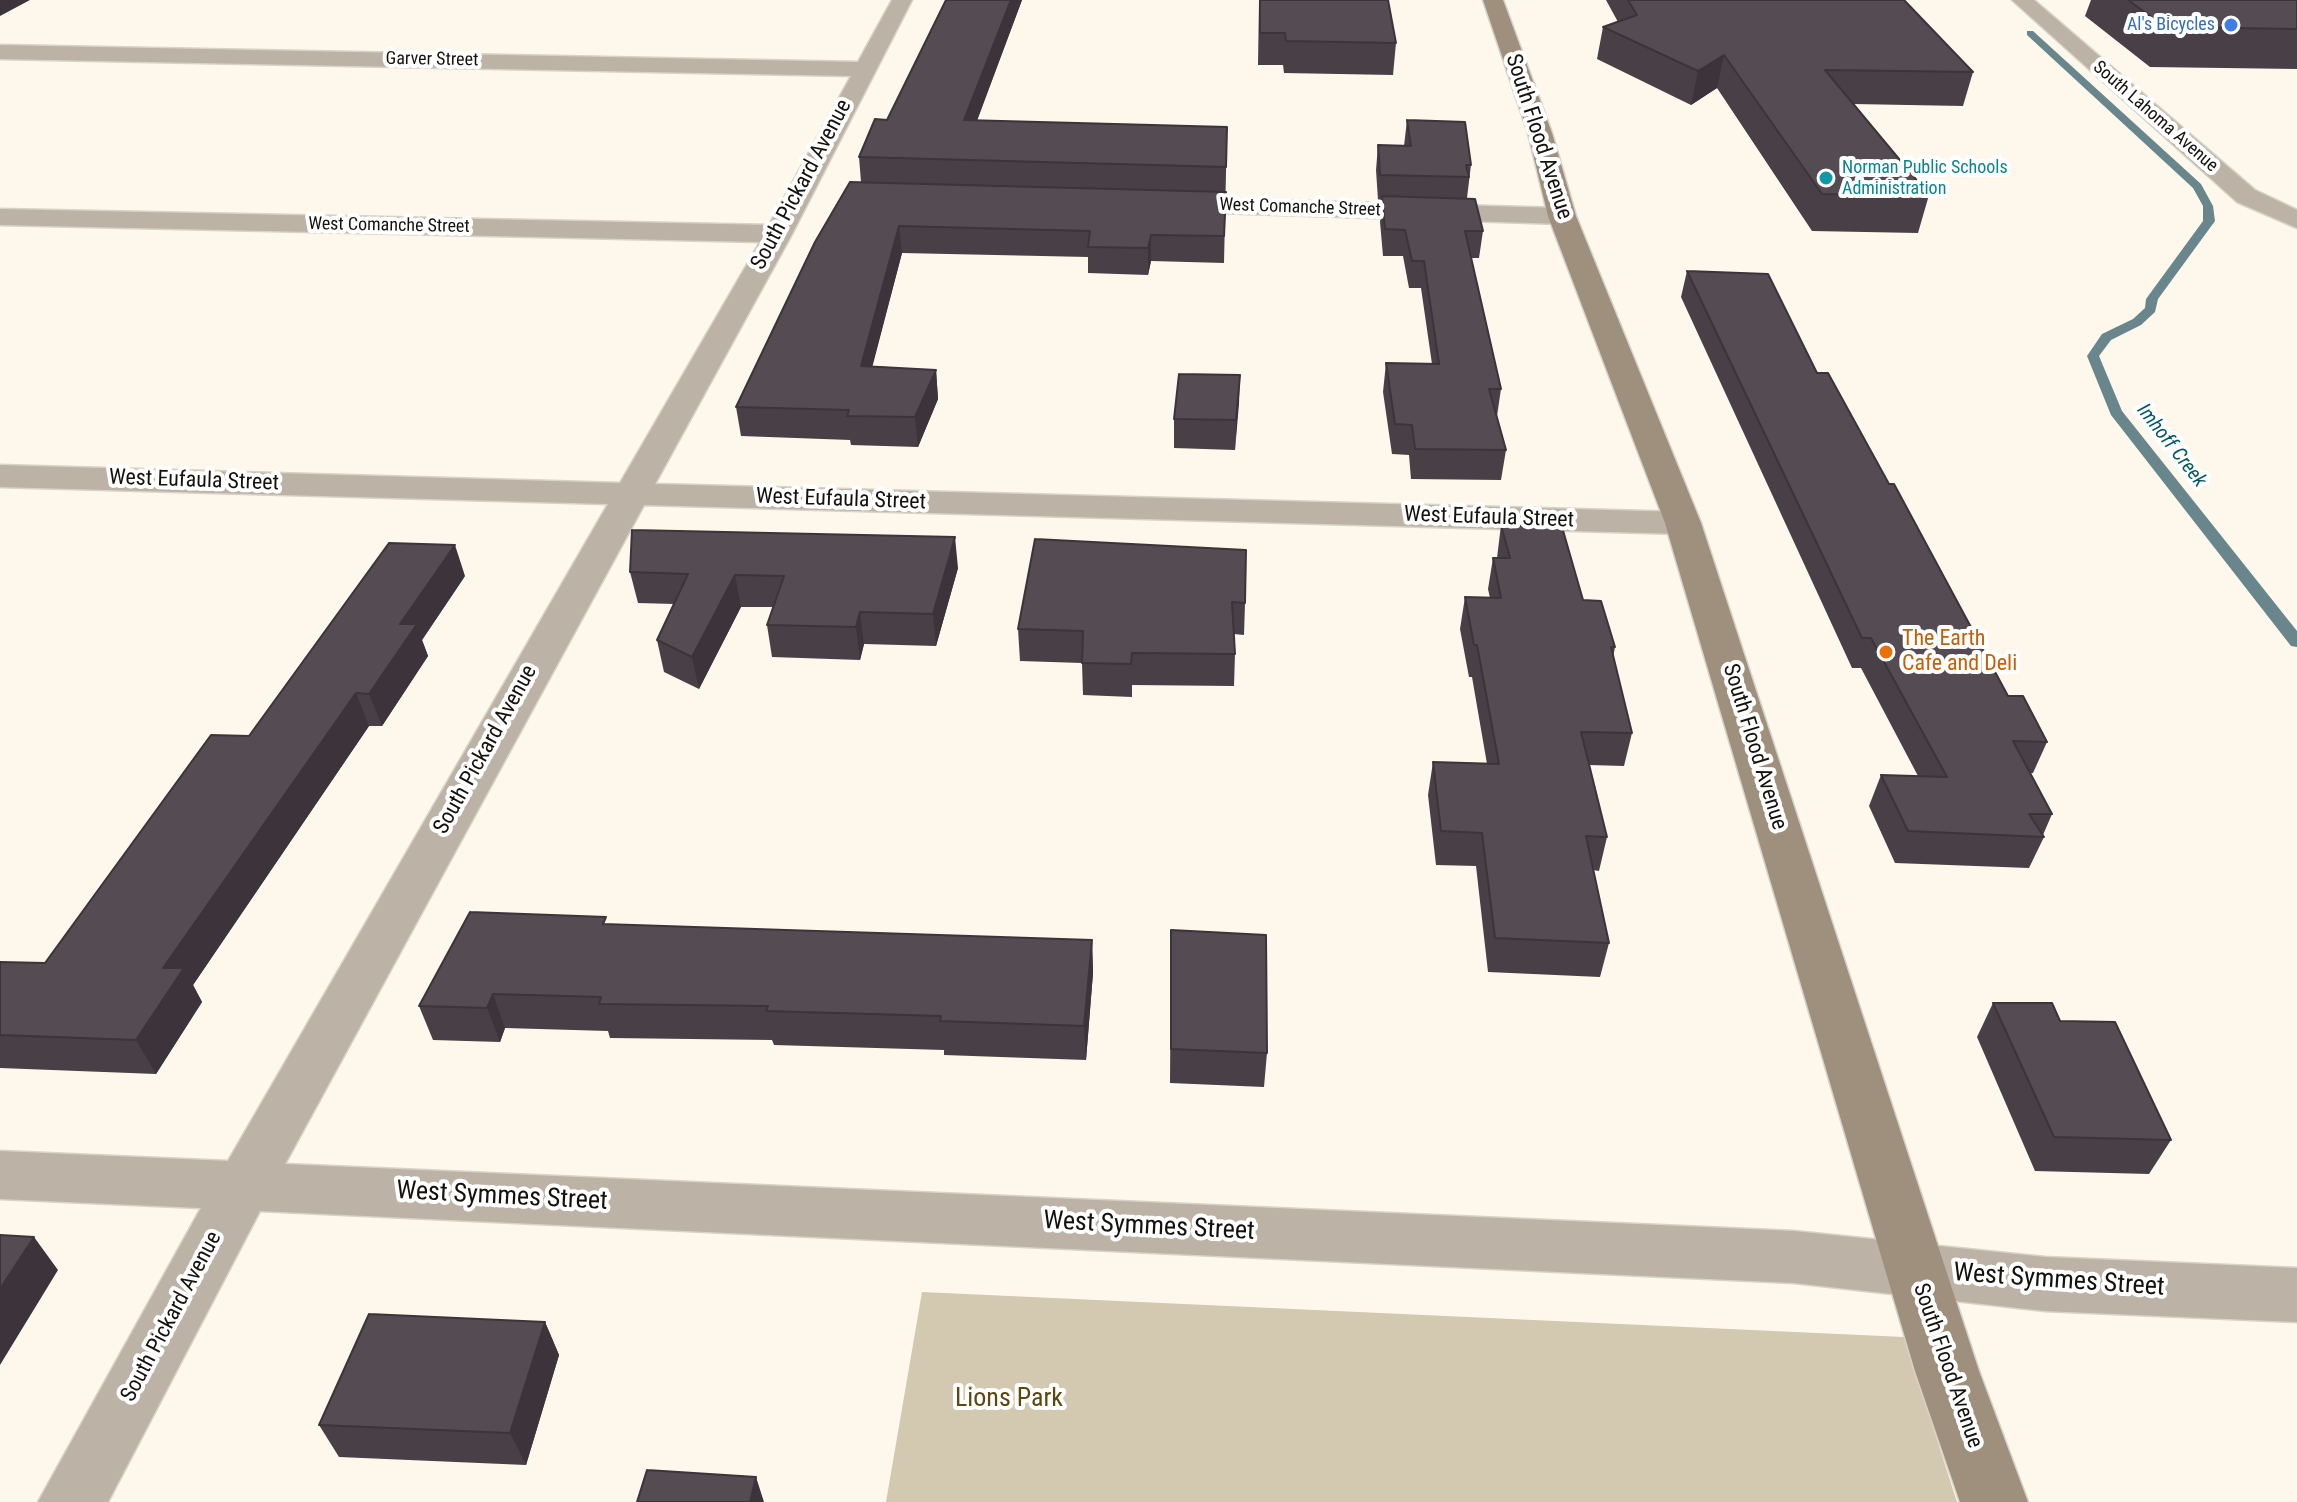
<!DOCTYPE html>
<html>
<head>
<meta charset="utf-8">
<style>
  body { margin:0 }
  canvas { display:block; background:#fdf8eb }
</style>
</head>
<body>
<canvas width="2297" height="1502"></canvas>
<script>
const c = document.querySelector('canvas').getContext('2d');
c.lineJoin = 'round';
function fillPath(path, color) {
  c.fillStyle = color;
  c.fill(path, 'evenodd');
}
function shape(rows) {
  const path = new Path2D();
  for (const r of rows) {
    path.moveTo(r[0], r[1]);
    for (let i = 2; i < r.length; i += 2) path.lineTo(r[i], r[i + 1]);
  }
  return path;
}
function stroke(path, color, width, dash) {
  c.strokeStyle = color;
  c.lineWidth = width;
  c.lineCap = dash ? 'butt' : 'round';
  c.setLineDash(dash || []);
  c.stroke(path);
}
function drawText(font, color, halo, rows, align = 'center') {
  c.font = font + ' "Roboto Condensed",sans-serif';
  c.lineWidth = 8;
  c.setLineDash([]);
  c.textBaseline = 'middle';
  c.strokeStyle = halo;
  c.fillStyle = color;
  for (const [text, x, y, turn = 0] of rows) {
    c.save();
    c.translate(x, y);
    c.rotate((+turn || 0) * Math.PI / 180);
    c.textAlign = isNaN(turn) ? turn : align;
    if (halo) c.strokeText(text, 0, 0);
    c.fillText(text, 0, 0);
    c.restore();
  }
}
fillPath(shape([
  [922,1292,1904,1337,1957,1502,886,1502]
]), '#d3c8b0');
fillPath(shape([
  [2027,31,2033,31,2201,184,2213,206,2215,221,2158,299,2155,312,2141,325,2111,340,2099,356,2122,411,2297,631,2297,647,2291,646,2111,415,2087,356,2102,334,2133,319,2145,308,2146,299,2203,221,2203,206,2193,188,2027,35,2027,31]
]), '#6a868d');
const street = shape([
  [892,0,912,0,792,234,655,484,1683,512,1696,515,1701,523,1696,531,1683,534,644,505,285,1164,1794,1231,2045,1257,2297,1268,2297,1322,2045,1311,1794,1283,260,1211,108,1502,38,1502,201,1208,0,1199,0,1151,228,1161,608,504,0,487,0,465,620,483,760,242,0,225,0,209,769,225,851,76,0,59,0,45,858,62,892,0],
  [2012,0,2034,0,2255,190,2297,210,2297,228,2237,202,2012,0],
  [1165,197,1562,208,1572,210,1576,216,1572,222,1562,224,1156,211,1152,205,1156,199,1165,197]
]);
const secondary = shape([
  [1483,0,1503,0,1552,133,1576,216,1701,523,1979,1371,2028,1502,1960,1502,1915,1371,1665,523,1548,216,1528,133,1483,0]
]);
stroke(street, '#d8d3c8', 3);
stroke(secondary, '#d8d3c8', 3);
fillPath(street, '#bcb2a5');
fillPath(secondary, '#9e907d');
fillPath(shape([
  [946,0,1022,0,977,121,1227,127,1224,263,1151,261,1148,275,1088,273,1088,257,902,253,872,366,936,370,938,399,918,447,851,445,850,440,741,436,736,407,861,182,859,157,887,120],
  [1259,0,1388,0,1396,43,1393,75,1284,73,1283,65,1258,65],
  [1606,0,1904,0,1973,72,1963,106,1853,104,1929,195,1918,233,1812,231,1717,88,1691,105,1597,59,1603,27,1618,22],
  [2091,0,2297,0,2297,69,2150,67,2085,16],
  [1407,120,1471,165,1467,198,1483,231,1479,258,1471,258,1501,389,1497,416,1506,450,1501,480,1411,479,1409,455,1392,454,1383,392,1386,363,1432,364,1421,288,1409,288,1403,256,1383,256,1380,222,1382,200,1378,200,1376,170,1378,145,1404,146],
  [1687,271,1817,373,1889,484,2008,696,2047,742,2033,773,2030,773,2052,814,2043,835,2044,837,2029,868,1895,863,1869,806,1881,775,1918,776,1861,668,1852,668,1681,297],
  [1240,375,1235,450,1174,448,1174,419],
  [1501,525,1583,600,1615,647,1613,658,1632,733,1624,766,1589,765,1607,837,1599,871,1593,870,1609,943,1600,977,1488,972,1476,866,1436,865,1428,795,1433,762,1487,764,1472,677,1469,677,1460,629,1465,597,1490,598,1488,589,1493,558,1497,558],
  [1035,539,1245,603,1244,635,1234,634,1235,654,1234,686,1132,685,1132,697,1083,695,1082,663,1020,661,1018,629],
  [958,568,936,646,864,644,860,660,772,657,767,625,773,607,741,607,699,689,664,672,657,640,674,604,638,603,630,572],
  [465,576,422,640,428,656,382,726,369,726,193,985,202,1002,156,1074,0,1068,0,962,45,963,249,736],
  [609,925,1092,940,1093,973,1086,1060,944,1055,944,1050,774,1045,772,1040,610,1038,608,1031,505,1028,500,1042,433,1040,419,1006],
  [1171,930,1267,1053,1264,1087,1170,1083],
  [1993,1003,2171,1140,2149,1174,2035,1171,1977,1037],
  [545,1322,559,1355,526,1465,339,1457,319,1425]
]), '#494047');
fillPath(shape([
  [0,0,30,0,0,16],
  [1011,0,1022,0,966,149,964,120],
  [1724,55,1717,88,1691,105,1698,71],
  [899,226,902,253,865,395,861,366],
  [1151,235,1151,261,1148,275,1148,248],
  [936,370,938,399,918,447,915,417],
  [1240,375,1239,404,1235,450,1236,420],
  [955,537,958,568,936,646,933,614],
  [455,545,465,576,422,640,428,656,382,726,369,694,400,624],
  [735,575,741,607,699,689,692,657],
  [860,612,864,644,860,660,856,627],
  [356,693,369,726,193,985,202,1002,156,1074,136,1040,163,968],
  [1092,940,1093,973,1086,1060,1084,1026],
  [493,994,505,1028,500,1042,487,1008],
  [34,1237,58,1270,0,1365,0,1289],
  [545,1322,559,1355,526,1465,510,1433],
  [756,1477,764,1502,750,1502]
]), '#3c343a');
const building = shape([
  [946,0,1011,0,964,120,1227,127,1226,167,859,157,875,119,887,120,946,0],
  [1260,0,1388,0,1396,43,1286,41,1285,33,1260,33,1260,0],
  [1628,0,1904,0,1973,72,1825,70,1929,195,1822,194,1724,55,1698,71,1603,27,1637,15,1628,0],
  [2128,0,2297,0,2297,29,2165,27,2128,0],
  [1407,120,1465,122,1471,165,1466,165,1469,177,1380,175,1378,145,1411,146,1407,120],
  [850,182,1226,192,1224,236,1151,235,1148,248,1088,247,1090,231,899,226,861,366,936,370,915,417,847,416,849,410,736,407,815,242,850,182],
  [1382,196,1475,199,1483,231,1465,231,1501,389,1489,389,1506,450,1415,449,1412,425,1395,424,1386,363,1439,364,1424,261,1412,261,1405,230,1385,229,1382,196],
  [1687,271,1768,274,1817,373,1828,373,1889,484,1894,484,2008,696,2023,696,2047,742,2013,741,2052,814,2029,814,2044,837,1908,831,1881,775,1947,777,1871,638,1862,638,1687,271],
  [1179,374,1240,375,1236,420,1174,419,1179,374],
  [1501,525,1562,527,1583,600,1601,601,1615,647,1611,647,1632,733,1581,732,1607,837,1586,836,1609,943,1495,938,1482,833,1441,831,1433,762,1499,764,1477,645,1474,645,1465,597,1501,598,1493,558,1510,558,1501,525],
  [632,530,955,537,933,614,860,612,856,627,767,625,784,576,735,575,692,657,657,640,688,574,630,572,632,530],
  [1035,539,1246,550,1245,603,1232,602,1235,654,1132,653,1131,664,1082,663,1083,631,1018,629,1035,539],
  [389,543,455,545,400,624,417,624,369,694,356,693,163,968,184,968,136,1040,0,1035,0,962,45,963,211,735,249,736,389,543],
  [470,912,606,917,603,924,1092,940,1084,1026,940,1021,941,1016,766,1011,768,1006,599,1004,601,997,493,994,487,1008,419,1006,470,912],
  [1171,930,1266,935,1267,1053,1171,1049,1171,930],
  [1993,1003,2052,1003,2060,1021,2115,1022,2171,1140,2054,1137,1993,1003],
  [0,1235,34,1237,0,1289,0,1235],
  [369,1314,545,1322,510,1433,319,1425,369,1314],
  [647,1470,756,1477,750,1502,637,1502,647,1470]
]);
fillPath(building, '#554b53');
stroke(building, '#3c343a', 2);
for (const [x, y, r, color] of [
  [2231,25,8,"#3f7fe0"],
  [1826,178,8,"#0f9aa8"],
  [1886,652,8,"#e8710a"]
]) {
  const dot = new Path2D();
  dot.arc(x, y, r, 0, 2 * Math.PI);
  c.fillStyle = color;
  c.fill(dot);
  stroke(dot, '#fff', 3);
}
drawText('18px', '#366cbe', '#fff', [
  ["Al's Bicycles",2215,25]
], 'right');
drawText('18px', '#14120e', '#fff', [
  ["Garver Street",432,60,1],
  ["South Lahoma Avenue",2155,117,41],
  ["West Comanche Street",1300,208,2],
  ["West Comanche Street",389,226,1]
]);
drawText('18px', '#0d838f', '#fff', [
  ["Norman Public Schools",1842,168],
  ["Administration",1842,189]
], 'left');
drawText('italic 20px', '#005668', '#fff', [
  ["Imhoff Creek",2171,446,52]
]);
drawText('22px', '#14120e', '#fff', [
  ["South Flood Avenue",1538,137,72],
  ["South Pickard Avenue",802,185,-62],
  ["West Eufaula Street",194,481,2],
  ["West Eufaula Street",841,500,2],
  ["West Eufaula Street",1489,518,2],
  ["South Flood Avenue",1754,747,73],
  ["South Pickard Avenue",486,750,-61],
  ["South Pickard Avenue",172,1317,-62],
  ["South Flood Avenue",1947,1366,71]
]);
drawText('22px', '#c56008', '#fff', [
  ["The Earth",1902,639],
  ["Cafe and Deli",1902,664]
], 'left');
drawText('26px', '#14120e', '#fff', [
  ["West Symmes Street",502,1197,3],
  ["West Symmes Street",1149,1227,3],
  ["West Symmes Street",2059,1281,4]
]);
drawText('26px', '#5c470f', '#fff', [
  ["Lions Park",1009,1399]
]);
</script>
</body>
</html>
